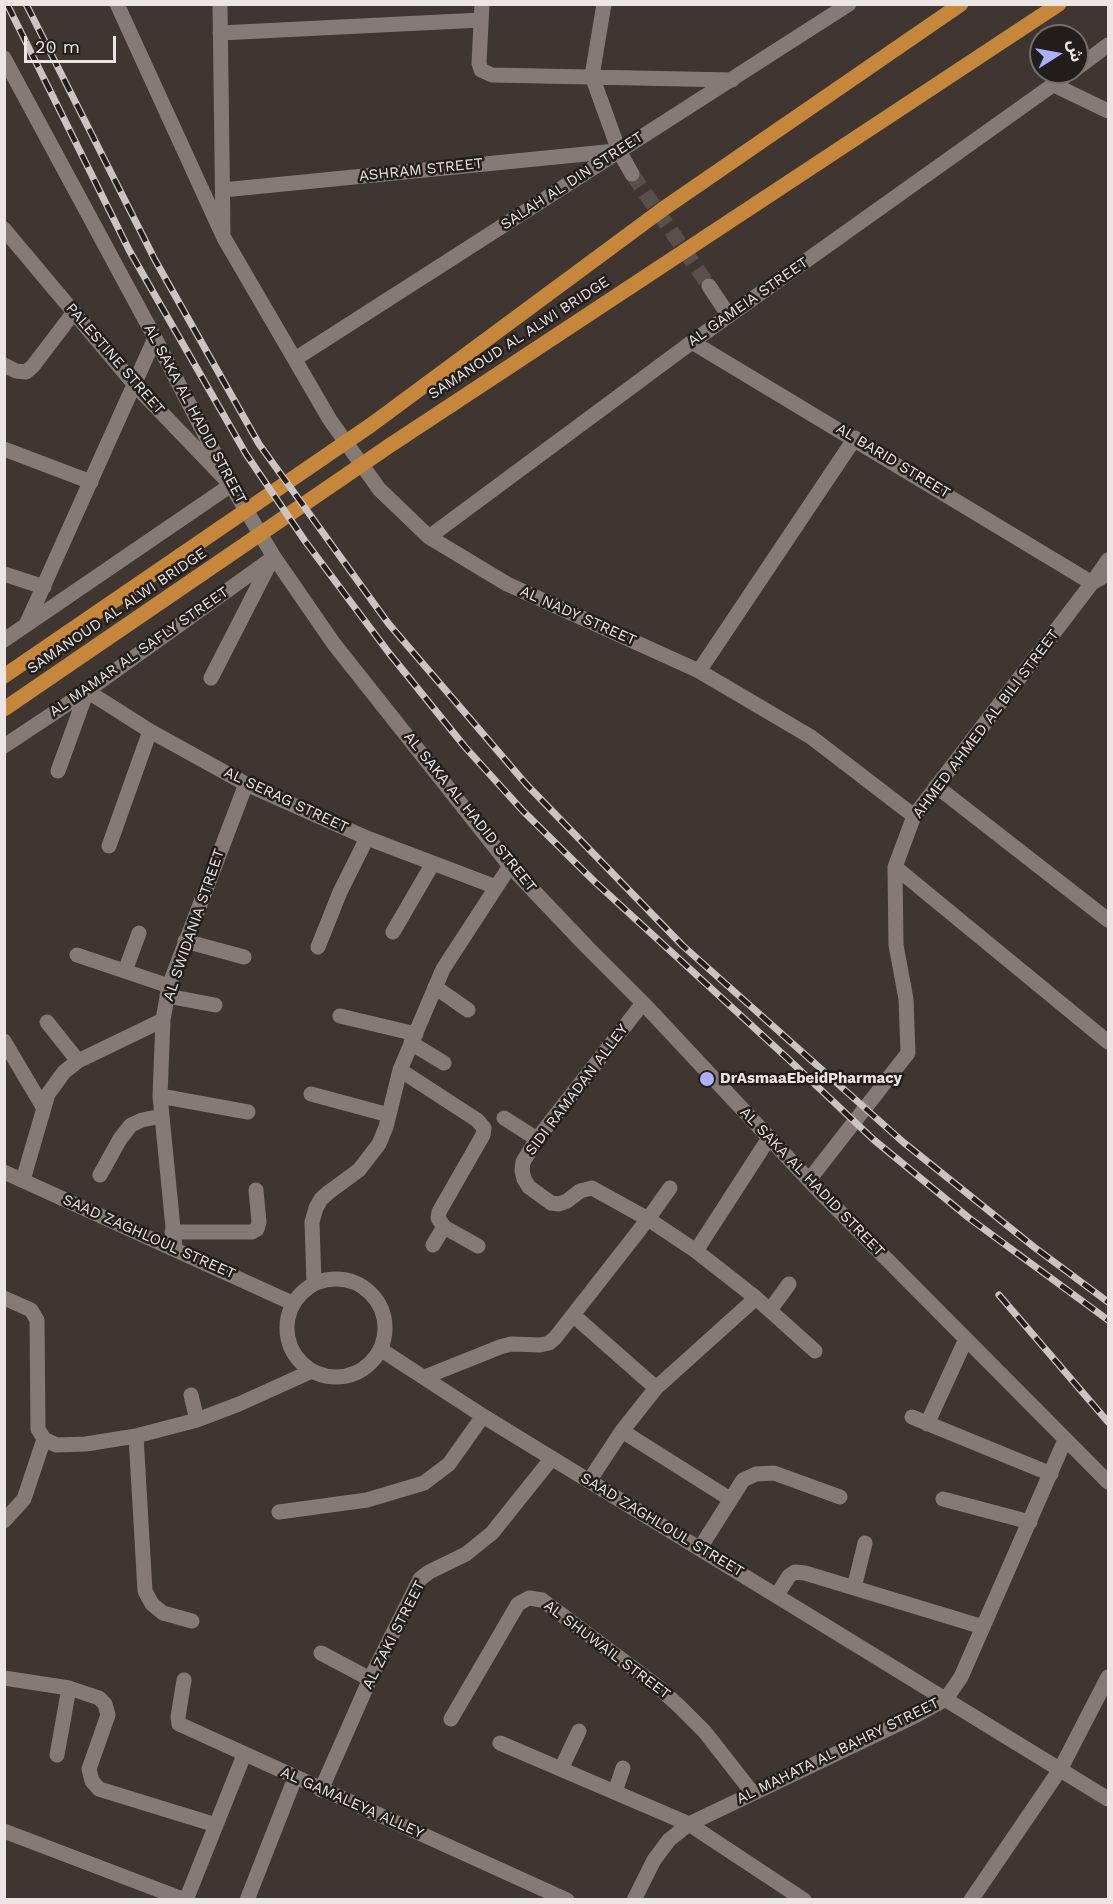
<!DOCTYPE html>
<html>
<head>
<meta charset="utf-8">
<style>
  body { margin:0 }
  #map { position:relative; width:1113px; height:1904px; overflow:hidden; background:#3f3531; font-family:"Work Sans","Noto Sans Arabic",sans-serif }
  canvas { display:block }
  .frame { position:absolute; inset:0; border:6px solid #ece5e3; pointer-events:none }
  .north { position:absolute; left:1029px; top:24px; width:60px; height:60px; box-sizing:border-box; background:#231e1c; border:2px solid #736e6c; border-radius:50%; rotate:79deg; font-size:16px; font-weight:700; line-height:24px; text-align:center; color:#ece5e3 }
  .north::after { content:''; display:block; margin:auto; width:21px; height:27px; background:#acaffb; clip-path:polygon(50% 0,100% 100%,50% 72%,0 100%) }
  .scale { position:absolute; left:24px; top:36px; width:92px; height:27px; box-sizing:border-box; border:3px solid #ece5e3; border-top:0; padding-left:8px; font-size:18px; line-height:21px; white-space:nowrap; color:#ece5e3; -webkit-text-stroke:4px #231e1c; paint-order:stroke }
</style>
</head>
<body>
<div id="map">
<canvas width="1113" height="1904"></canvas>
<div class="frame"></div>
<div class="north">ش</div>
<div class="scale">20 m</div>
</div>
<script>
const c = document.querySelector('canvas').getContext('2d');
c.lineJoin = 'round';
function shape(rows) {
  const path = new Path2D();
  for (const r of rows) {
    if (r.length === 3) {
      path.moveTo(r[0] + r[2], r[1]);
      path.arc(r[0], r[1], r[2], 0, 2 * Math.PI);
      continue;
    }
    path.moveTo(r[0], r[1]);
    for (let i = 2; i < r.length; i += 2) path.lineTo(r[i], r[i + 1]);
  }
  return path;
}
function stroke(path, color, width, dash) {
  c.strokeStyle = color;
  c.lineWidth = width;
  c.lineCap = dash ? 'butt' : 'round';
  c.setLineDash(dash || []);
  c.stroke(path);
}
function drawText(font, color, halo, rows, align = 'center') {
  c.font = font + ' "Work Sans",sans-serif';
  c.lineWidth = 5;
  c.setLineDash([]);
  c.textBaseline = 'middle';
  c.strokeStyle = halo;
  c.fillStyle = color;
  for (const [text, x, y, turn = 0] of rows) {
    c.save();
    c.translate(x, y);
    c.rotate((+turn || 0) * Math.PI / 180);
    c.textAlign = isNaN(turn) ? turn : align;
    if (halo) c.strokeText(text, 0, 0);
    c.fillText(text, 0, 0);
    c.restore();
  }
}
stroke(shape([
  [632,174,709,286]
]), '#594f4c', 15, [15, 8]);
stroke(shape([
  [117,4,224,238,330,420,379,489,429,537,507,584,699,671,811,737,914,816],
  [220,4,223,232],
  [482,4,479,63,481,70,492,75,732,80],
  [604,4,592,76,619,151,632,174],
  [220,33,481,20],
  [4,58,155,338,231,485,274,557,334,644,510,866,588,948,643,1003,820,1192,1108,1482],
  [1077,68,1108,45],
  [1054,85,1108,111],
  [223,190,616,151],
  [4,229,134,384,231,485,4,640],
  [709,286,729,316],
  [692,342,1092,583,1108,560],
  [295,359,849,4],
  [4,365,16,371,26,372,33,366,74,312],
  [4,449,91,482],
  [429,537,692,342,1071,72],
  [4,574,44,587],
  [26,625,155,338],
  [699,671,855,438],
  [211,678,272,559],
  [4,746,87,691,274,557],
  [58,771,87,691,150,731,246,784,367,838,496,887],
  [936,786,1108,920],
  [109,846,150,731],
  [895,867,1108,1042],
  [393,932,433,863],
  [185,941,244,957],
  [318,947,340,892,367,838],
  [77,955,169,986],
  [125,971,139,933],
  [435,987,468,1010],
  [167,996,215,1005],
  [643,1003,537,1139,523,1162,522,1170,524,1179,529,1187,551,1203,559,1204,567,1201,580,1191,592,1188,648,1219,696,1251,756,1298,815,1351],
  [340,1016,416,1034],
  [47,1022,78,1061],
  [4,1041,43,1107],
  [411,1043,444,1063],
  [400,1070,477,1120,484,1128,483,1135,439,1212,438,1218,444,1227,478,1246],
  [311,1094,389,1115],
  [160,1096,248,1112],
  [504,1118,537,1139],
  [4,1172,292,1303],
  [100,1175,120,1139,131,1125,142,1120,162,1116],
  [23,1180,48,1094,64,1072,78,1061,163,1020],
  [809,1180,908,1053,906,999,896,945,895,867,914,816,1092,583,1108,574],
  [172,1232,252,1232,257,1229,259,1222,256,1190],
  [433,1245,444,1227],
  [175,1248,160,1096,163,1020,169,986,246,784],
  [696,1251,769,1138],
  [336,1328,49],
  [314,1283,312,1222,316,1208,321,1199,329,1192,359,1170,379,1144,386,1127,400,1070,443,969,510,866],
  [4,1298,31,1310,37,1320,38,1429,44,1439,56,1445,86,1444,136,1436,197,1420,239,1404,312,1371],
  [770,1310,789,1284],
  [573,1315,656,1388],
  [380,1349,483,1416,1108,1799],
  [425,1377,500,1347,511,1344,540,1345,549,1343,555,1338,648,1219,670,1188],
  [191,1395,197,1420],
  [912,1417,1051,1474],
  [927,1424,966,1339],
  [622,1431,730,1499],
  [136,1436,145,1591,152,1604,163,1613,192,1621],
  [589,1481,622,1431,656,1388,756,1298],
  [943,1499,1030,1522],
  [279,1512,367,1500,424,1483,449,1464,483,1416],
  [4,1521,24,1499,44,1439],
  [700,1548,743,1480,756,1474,774,1473,840,1497],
  [854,1588,865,1543],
  [777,1595,789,1576,795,1572,805,1573,983,1627],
  [321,1653,370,1679],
  [4,1678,69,1688,99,1698,105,1704,108,1715,89,1769,92,1781,99,1789,216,1825],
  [184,1680,178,1717,179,1724,567,1900],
  [451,1719,518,1604,529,1598,542,1600,657,1686,680,1707,705,1732,752,1792],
  [500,1743,689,1824,804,1900],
  [57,1755,69,1688],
  [561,1769,579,1731],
  [321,1790,370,1679,420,1579,429,1572,466,1554,492,1533,552,1458],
  [615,1792,623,1768],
  [4,1831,185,1900],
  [186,1900,244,1755],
  [247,1900,295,1778],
  [634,1900,654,1860,669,1840,689,1824,915,1716,946,1699,961,1677,1065,1440],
  [971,1900,1061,1768,1108,1677]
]), '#867a76', 15);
stroke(shape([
  [4,676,371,425,663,209,961,4],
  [4,709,389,446,1059,4]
]), '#c6873d', 15);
const rail = shape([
  [7,4,129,250,246,454,305,541,389,653,465,747,523,811,595,882,786,1057,874,1140,969,1218,1108,1320],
  [26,4,155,260,259,444,388,623,526,784,682,945,903,1142,1034,1247,1108,1302],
  [999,1295,1108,1422]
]);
stroke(rail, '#ccc4c2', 7);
stroke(rail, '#231e1c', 4.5, [14]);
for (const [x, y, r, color] of [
  [707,1079,8,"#acaffb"]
]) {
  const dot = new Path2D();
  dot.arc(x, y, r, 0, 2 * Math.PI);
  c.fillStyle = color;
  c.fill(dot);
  stroke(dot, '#231e1c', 2);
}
drawText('15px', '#ece5e3', '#231e1c', [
  ["ASHRAM STREET",421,170,-6],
  ["SALAH AL DIN STREET",572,181,-33],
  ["AL GAMEIA STREET",748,302,-35],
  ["SAMANOUD AL ALWI BRIDGE",519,338,-33],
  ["PALESTINE STREET",115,359,49],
  ["AL SAKA AL HADID STREET",195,414,62],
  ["AL BARID STREET",893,461,31],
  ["SAMANOUD AL ALWI BRIDGE",117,611,-34],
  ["AL NADY STREET",578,616,24],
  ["AL MAMAR AL SAFLY STREET",139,652,-35],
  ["AHMED AHMED AL BILI STREET",986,724,-53],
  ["AL SERAG STREET",286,800,25],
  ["AL SAKA AL HADID STREET",470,812,51],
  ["AL SWIDANIA STREET",194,925,-71],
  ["SIDI RAMADAN ALLEY",577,1090,-53],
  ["AL SAKA AL HADID STREET",812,1182,46],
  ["SAAD ZAGHLOUL STREET",149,1237,24],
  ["SAAD ZAGHLOUL STREET",662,1525,31],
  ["AL ZAKI STREET",394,1635,-63],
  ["AL SHUWAIL STREET",607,1650,37],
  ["AL MAHATA AL BAHRY STREET",838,1751,-26],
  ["AL GAMALEYA ALLEY",352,1803,24]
]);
drawText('bold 15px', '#ece5e3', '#231e1c', [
  ["DrAsmaaEbeidPharmacy",720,1079]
], 'left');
</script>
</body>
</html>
